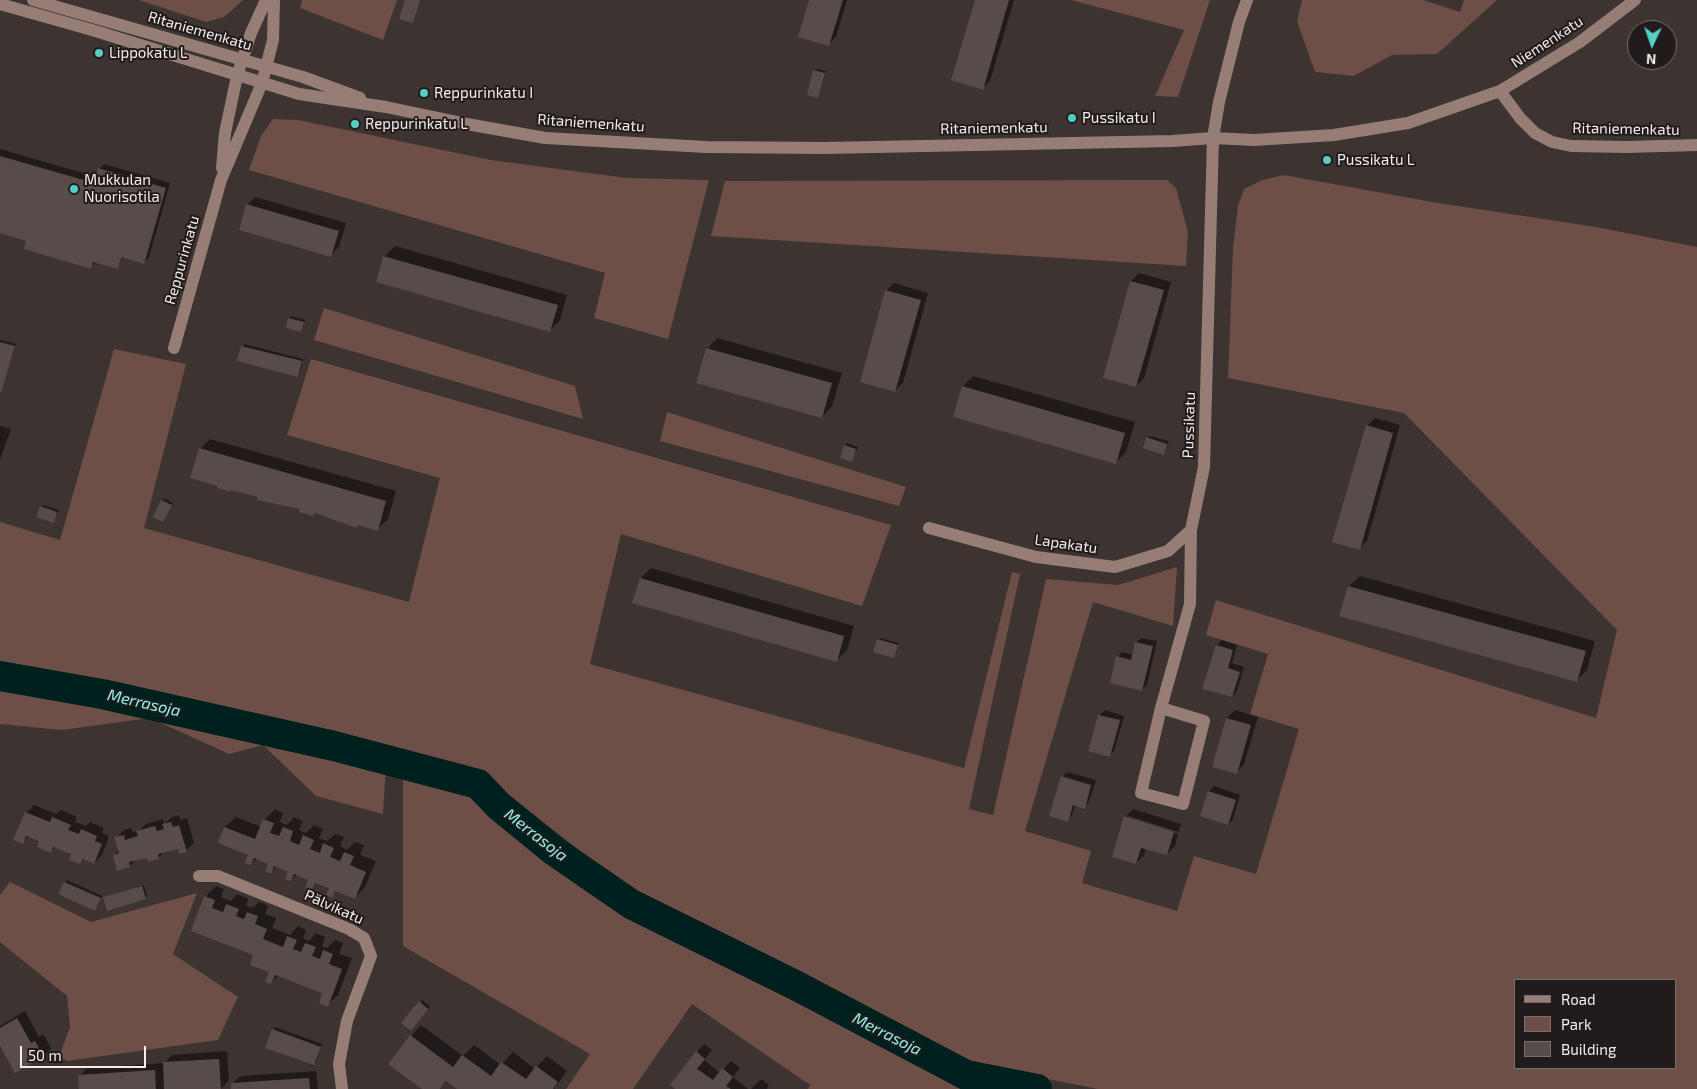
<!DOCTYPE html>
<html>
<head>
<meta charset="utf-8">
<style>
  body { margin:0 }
  #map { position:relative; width:1697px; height:1089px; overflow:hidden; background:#3d3331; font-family:"Exo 2",sans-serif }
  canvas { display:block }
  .legend { position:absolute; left:1514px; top:979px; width:162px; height:90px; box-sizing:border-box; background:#211c1b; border:1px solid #756f6e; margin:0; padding:6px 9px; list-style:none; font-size:15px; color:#f3ecea }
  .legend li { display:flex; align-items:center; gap:10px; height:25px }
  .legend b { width:25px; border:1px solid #756f6e }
  .north { position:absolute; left:1627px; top:20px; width:50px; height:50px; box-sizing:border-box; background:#211c1b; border:1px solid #756f6e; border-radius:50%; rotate:183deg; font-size:14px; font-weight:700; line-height:20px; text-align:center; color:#f3ecea }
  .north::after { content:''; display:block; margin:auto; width:18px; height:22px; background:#55cec6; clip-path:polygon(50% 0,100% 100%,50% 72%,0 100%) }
  .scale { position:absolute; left:20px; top:1046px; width:126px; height:22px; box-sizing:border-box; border:2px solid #f3ecea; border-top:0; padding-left:6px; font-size:15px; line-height:18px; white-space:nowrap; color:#f3ecea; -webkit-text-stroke:4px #211c1b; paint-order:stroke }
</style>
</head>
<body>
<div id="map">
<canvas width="1697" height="1089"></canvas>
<ul class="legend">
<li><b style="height:6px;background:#967e77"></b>Road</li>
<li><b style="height:14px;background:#6d4f47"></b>Park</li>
<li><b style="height:14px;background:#574c49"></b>Building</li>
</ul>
<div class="north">N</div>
<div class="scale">50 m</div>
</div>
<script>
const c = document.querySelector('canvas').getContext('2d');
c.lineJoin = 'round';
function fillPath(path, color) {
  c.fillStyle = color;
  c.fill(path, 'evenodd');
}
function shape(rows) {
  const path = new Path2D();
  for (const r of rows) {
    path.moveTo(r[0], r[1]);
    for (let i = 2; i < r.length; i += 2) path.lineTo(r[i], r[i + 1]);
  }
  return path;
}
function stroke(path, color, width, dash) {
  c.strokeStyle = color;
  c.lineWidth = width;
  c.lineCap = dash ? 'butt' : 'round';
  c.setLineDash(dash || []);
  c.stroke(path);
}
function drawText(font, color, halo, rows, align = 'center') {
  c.font = font + ' "Exo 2",sans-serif';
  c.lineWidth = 4;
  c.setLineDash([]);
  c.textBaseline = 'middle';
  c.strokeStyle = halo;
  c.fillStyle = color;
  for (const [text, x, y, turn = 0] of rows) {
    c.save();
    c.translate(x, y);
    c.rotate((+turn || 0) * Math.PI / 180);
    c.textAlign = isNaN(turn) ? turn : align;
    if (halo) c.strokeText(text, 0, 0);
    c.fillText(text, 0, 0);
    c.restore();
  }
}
fillPath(shape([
  [139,0,243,0,224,17,206,22],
  [302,0,397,0,383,40,300,8],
  [1071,0,1210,0,1178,97,1155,96,1184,30],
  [1302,0,1423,0,1460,12,1464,0,1497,0,1437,54,1392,55,1354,76,1315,72,1297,21],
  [273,119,298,120,491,160,627,178,709,180,668,339,594,318,605,273,249,170,261,136],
  [1284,175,1432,202,1596,227,1697,247,1697,1089,1098,1089,967,1063,635,894,481,773,387,748,383,814,316,796,263,745,229,754,150,718,62,730,0,724,0,522,60,540,114,349,186,364,144,528,409,602,440,478,287,435,311,359,891,525,862,606,621,534,590,664,964,768,1012,572,1020,574,969,809,993,815,1046,579,1118,585,1177,567,1173,626,1093,602,1025,831,1091,851,1082,883,1177,911,1194,856,1256,874,1299,729,1250,714,1268,654,1206,635,1216,600,1596,718,1617,630,1404,413,1228,378,1233,248,1238,206,1244,189,1262,180],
  [1516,980,1676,980,1676,1068,1516,1068],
  [1167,180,1176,188,1188,232,1186,266,711,236,725,181],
  [324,308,575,386,583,419,314,340],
  [667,412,906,487,899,506,660,441],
  [403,774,475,793,590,887,628,913,965,1083,992,1089,808,1089,810,1085,692,1004,633,1089,566,1089,590,1054,403,946],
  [10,882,91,922,197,893,173,954,238,997,218,1040,67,1061,59,1057,70,1027,67,996,0,942,0,895]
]), '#6d4f47');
fillPath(shape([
  [810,0,847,0,836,37,828,45],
  [977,0,1014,0,990,81,982,88],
  [817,69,826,71,818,96,814,71],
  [0,149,97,177,99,169,104,164,170,183,149,257,144,262,124,257,118,267,96,262,91,267,28,240,0,232],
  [122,251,124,252,121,263,118,263],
  [255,197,346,223,339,247,331,255,247,205],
  [395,246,567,295,560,320,550,330,378,281,385,256],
  [1139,273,1171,282,1144,378,1136,386,1104,377,1131,281],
  [894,283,928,293,903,383,895,390,886,291],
  [291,316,305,320,301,330,289,319],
  [717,338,842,373,832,406,822,417,707,349],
  [1,340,16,344,1,391,0,341],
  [244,344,303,359,300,373,298,376,238,360],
  [973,376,1135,422,1126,452,1116,462,954,416,963,386],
  [1375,418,1400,425,1367,541,1359,549,1367,426],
  [0,426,11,429,0,460],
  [1149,436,1169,441,1164,453,1147,438],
  [210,439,396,491,388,519,377,530,316,512,313,515,302,508,232,489,230,491,200,449],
  [847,443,858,447,851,461,845,446],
  [164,498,173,503,165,518,154,516],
  [43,505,59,510,53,522,41,507],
  [651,568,854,626,847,650,837,660,634,602,641,578],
  [1360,576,1595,641,1587,670,1577,680,1349,586],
  [880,638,899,643,894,656,878,640],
  [1141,638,1157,641,1147,685,1142,690,1117,657,1122,652,1133,655,1136,643],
  [1222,640,1237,645,1232,663,1244,667,1237,691,1232,696,1217,645],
  [1105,710,1124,716,1114,751,1109,756,1090,750,1100,715],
  [1235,710,1258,717,1244,764,1237,772,1214,766,1227,718],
  [1067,772,1096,780,1089,802,1084,807,1075,805,1072,815,1067,820,1062,777],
  [1214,786,1240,795,1233,819,1228,824,1202,815,1209,791],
  [34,805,56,814,61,810,77,817,75,822,86,826,90,822,104,828,102,833,109,836,102,855,94,863,84,859,80,863,72,854,55,847,51,851,40,841,29,836,22,842,26,813],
  [275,809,283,813,280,822,287,825,294,817,303,821,299,830,306,833,314,825,323,829,319,838,327,841,335,834,344,837,340,846,347,850,355,842,364,845,360,855,376,861,365,887,355,898,337,890,331,896,330,887,317,882,311,888,310,879,297,874,291,880,289,871,277,866,271,872,270,863,257,858,251,864,250,855,219,842,225,827,236,817,261,827,264,820],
  [1133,809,1181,824,1179,832,1128,816,1128,819,1178,834,1175,846,1167,854,1146,848,1144,855,1136,863,1125,817],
  [179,815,180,820,187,818,194,843,186,851,179,848,165,851,158,858,148,856,137,859,130,866,114,855,119,850,116,838,124,830,131,828,133,832,138,831,146,824,163,819,164,824,172,817],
  [67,880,102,896,97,907,65,883],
  [144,885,147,896,145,898,105,898],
  [216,886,224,889,221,897,231,901,237,894,248,899,246,906,253,908,259,902,268,906,265,914,276,918,272,928,290,935,298,926,306,930,303,938,309,941,316,933,325,937,322,946,327,948,335,940,343,943,339,954,352,958,338,995,327,1005,324,992,279,975,271,983,270,971,255,954,192,930,205,897],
  [422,1000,430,1006,413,1028,420,1002],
  [25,1011,39,1037,43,1034,51,1048,43,1056,0,1044,0,1026],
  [421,1025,463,1056,474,1045,501,1065,513,1052,535,1069,547,1056,567,1071,554,1089,459,1089,447,1081,440,1089,424,1089,411,1036],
  [275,1027,322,1044,316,1062,313,1064,273,1030],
  [704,1044,712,1050,704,1060,720,1073,731,1061,740,1068,733,1077,748,1089,678,1089,697,1052],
  [227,1051,229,1080,221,1089,80,1089,80,1076,87,1068,164,1063,172,1055],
  [316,1071,318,1089,232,1089,232,1084,240,1076],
  [761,1079,769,1085,767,1089,751,1089]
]), '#0007');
stroke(shape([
  [0,676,102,694,334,746,478,784,499,806,554,851,631,904,797,986,966,1075,1037,1089]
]), '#00201e', 30);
fillPath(shape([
  [405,0,420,0,413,23,399,19],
  [809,0,843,0,829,46,798,37],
  [975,0,1009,0,983,90,951,80],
  [813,70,825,73,818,98,807,95],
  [0,156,94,183,98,168,166,188,144,264,121,257,118,269,93,262,91,269,24,249,26,241,0,233],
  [246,204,339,231,331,257,239,230],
  [383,256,558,305,550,332,376,282],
  [1130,281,1164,290,1136,387,1103,378],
  [885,290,921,300,895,392,860,382],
  [288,318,304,322,301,332,286,328],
  [0,342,15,346,1,393,0,392],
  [241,346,302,361,298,377,237,361],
  [706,348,832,383,822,418,696,383],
  [962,386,1125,433,1116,464,953,417],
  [1366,425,1393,433,1360,550,1332,542],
  [1146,437,1167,444,1164,455,1143,448],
  [844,445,856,449,852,462,840,458],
  [199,448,386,501,378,531,358,525,357,528,315,513,314,516,299,512,300,509,257,500,258,497,231,490,231,492,217,488,217,486,190,478],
  [161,500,172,505,163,522,153,517],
  [40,506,57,512,54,523,36,517],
  [640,578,844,636,837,662,632,603],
  [1348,586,1586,651,1577,682,1339,616],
  [877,639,898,645,894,658,873,652],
  [1135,642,1153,646,1142,691,1110,683,1116,656,1131,660],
  [1216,645,1233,650,1228,668,1240,672,1232,697,1202,689],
  [1098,715,1120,720,1110,757,1088,751],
  [1226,718,1251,725,1237,774,1212,767],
  [1061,776,1091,785,1085,809,1073,805,1068,822,1049,816],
  [1208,791,1236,800,1228,825,1200,816],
  [25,812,50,822,52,817,71,825,68,830,79,834,81,829,97,836,95,841,102,844,94,864,83,859,80,864,69,860,71,854,53,847,51,853,37,847,39,841,26,836,23,844,13,840],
  [1124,816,1174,832,1167,855,1141,848,1136,864,1112,857],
  [263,819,274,823,270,833,279,836,283,827,293,831,290,841,299,845,303,835,314,840,310,849,320,853,323,843,334,848,330,857,340,861,344,852,354,856,350,865,366,872,355,899,335,891,332,898,326,895,329,888,315,883,312,890,305,887,308,880,294,874,291,881,285,879,288,872,274,866,271,874,265,871,268,864,254,858,251,865,245,863,248,855,218,843,224,827,255,839],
  [171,822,173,827,179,825,187,852,179,854,178,849,158,854,159,859,148,862,147,858,129,862,130,867,117,871,113,855,119,853,114,837,124,835,125,840,138,836,136,831,155,826,157,831,164,829,162,824],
  [64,882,101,898,95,911,58,894],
  [142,886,146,899,107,911,103,897],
  [204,896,215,900,212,908,223,912,226,904,239,909,236,916,244,919,247,912,258,916,255,924,267,929,263,939,283,947,287,936,297,940,293,949,301,952,305,943,316,947,312,956,320,959,323,950,333,954,329,964,342,969,328,1007,319,1003,322,993,275,975,271,984,265,982,269,972,250,965,253,955,191,931],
  [419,1001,428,1009,411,1031,401,1023],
  [17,1018,31,1043,35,1041,44,1057,15,1073,0,1046,0,1028],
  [272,1029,321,1047,314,1065,265,1048],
  [410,1035,453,1067,462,1055,491,1076,501,1062,526,1079,536,1066,558,1082,553,1089,457,1089,446,1081,440,1089,422,1089,388,1064],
  [696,1051,705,1059,697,1069,713,1080,722,1068,733,1077,726,1086,731,1089,675,1089,670,1085],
  [219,1059,221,1089,164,1089,163,1062],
  [155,1070,156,1089,79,1089,78,1075],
  [309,1078,310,1089,231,1089,231,1083]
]), '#574c49');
stroke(shape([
  [33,0,303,77,360,98],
  [0,4,92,30,299,94,386,107,467,124,545,138,706,147,825,148,1172,141,1213,138,1254,140,1334,135,1408,123,1500,91,1580,42,1635,0],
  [1500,91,1520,118,1535,133,1552,142,1571,146,1627,147,1697,145],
  [222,168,225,133,237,76,251,33,266,0],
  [174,348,221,180,262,83,273,40,274,0],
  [929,528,1036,557,1115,567,1168,551,1191,530],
  [1161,708,1204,721,1183,804,1141,793,1161,708,1190,604,1191,530,1204,467,1213,138,1219,102,1239,22,1247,0],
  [199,876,218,876,349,929,364,938,371,956,347,1021,339,1064,342,1089]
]), '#967e77', 12);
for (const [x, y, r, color] of [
  [99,53,5,"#55cec6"],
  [424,93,5,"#55cec6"],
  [1072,118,5,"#55cec6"],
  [355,124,5,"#55cec6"],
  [1327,160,5,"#55cec6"],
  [74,189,5,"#55cec6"]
]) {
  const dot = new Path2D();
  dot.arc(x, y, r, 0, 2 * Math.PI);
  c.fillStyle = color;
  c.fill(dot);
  stroke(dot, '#211c1b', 2);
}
drawText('15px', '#f3ecea', '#211c1b', [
  ["Ritaniemenkatu",200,31,16],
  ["Niemenkatu",1547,42,-33],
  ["Ritaniemenkatu",591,123,4],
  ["Ritaniemenkatu",994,128,-1],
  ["Ritaniemenkatu",1626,129,1],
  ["Reppurinkatu",182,260,-74],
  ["Pussikatu",1189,425,-88],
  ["Lapakatu",1066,544,8],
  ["Pälvikatu",334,907,24]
]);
drawText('15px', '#f3ecea', '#211c1b', [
  ["Lippokatu L",109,53],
  ["Reppurinkatu I",434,93],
  ["Pussikatu I",1082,118],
  ["Reppurinkatu L",365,124],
  ["Pussikatu L",1337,160],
  ["Mukkulan",84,180],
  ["Nuorisotila",84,197]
], 'left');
drawText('italic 16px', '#8bf5ed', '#211c1b', [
  ["Merrasoja",144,703,13],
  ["Merrasoja",536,835,38],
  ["Merrasoja",887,1034,27]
]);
</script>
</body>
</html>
